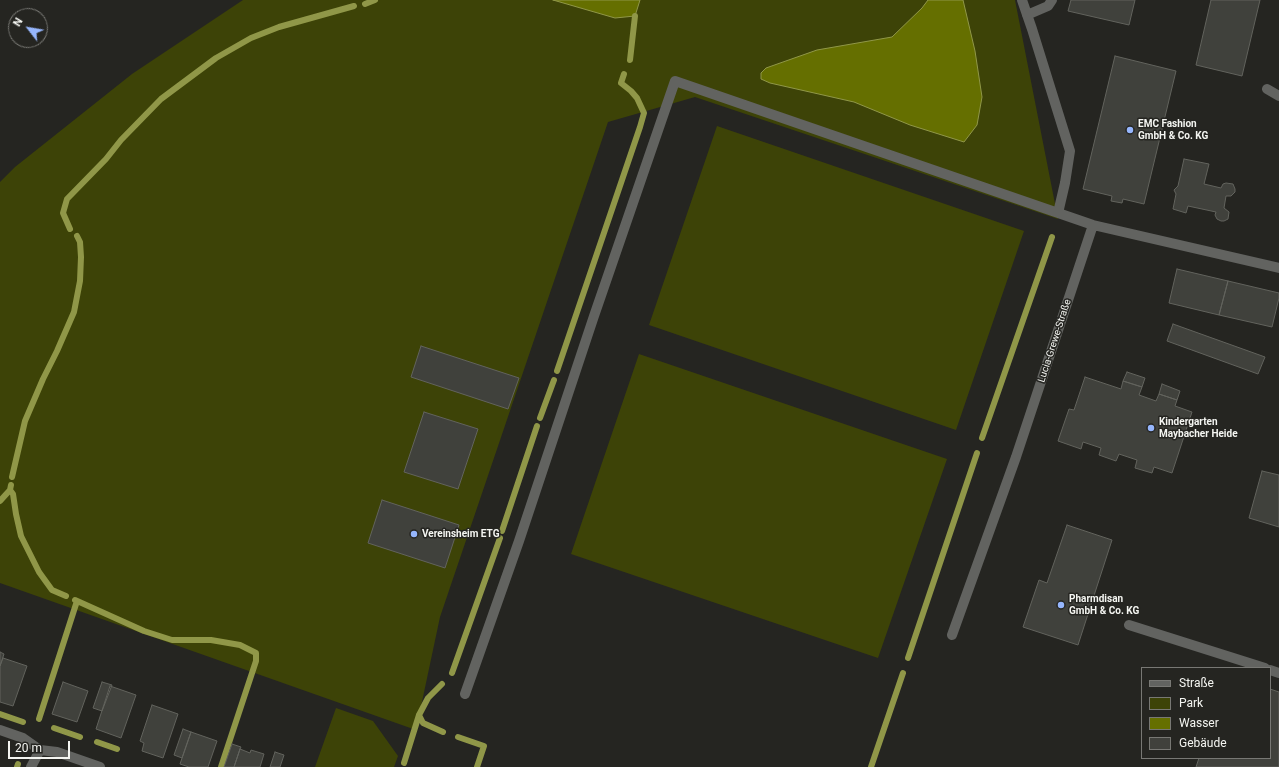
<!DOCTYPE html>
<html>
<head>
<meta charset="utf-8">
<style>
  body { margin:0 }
  #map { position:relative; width:1279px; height:767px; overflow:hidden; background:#252521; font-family:Roboto,sans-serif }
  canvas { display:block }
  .legend { position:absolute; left:1141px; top:667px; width:130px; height:92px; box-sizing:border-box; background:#252521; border:1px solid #787874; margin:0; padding:5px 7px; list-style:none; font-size:12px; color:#f4f5f1 }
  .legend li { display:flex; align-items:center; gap:8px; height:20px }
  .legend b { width:20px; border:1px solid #787874 }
  .north { position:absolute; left:8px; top:8px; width:40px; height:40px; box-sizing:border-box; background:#252521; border:1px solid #787874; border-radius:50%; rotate:301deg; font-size:11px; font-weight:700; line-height:16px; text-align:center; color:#f4f5f1 }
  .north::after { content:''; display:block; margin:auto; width:14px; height:18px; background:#96b6fd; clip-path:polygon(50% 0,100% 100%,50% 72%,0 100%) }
  .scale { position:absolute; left:8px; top:741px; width:62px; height:18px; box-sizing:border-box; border:2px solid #f4f5f1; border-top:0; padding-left:5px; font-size:12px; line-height:14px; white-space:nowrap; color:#f4f5f1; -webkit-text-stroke:3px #252521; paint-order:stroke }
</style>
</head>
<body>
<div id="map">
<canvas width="1279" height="767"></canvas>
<ul class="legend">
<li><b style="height:5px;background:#626360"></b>Straße</li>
<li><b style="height:11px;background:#3d4307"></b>Park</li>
<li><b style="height:11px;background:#656f00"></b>Wasser</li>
<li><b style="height:11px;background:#40413c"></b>Gebäude</li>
</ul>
<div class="north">N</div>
<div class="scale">20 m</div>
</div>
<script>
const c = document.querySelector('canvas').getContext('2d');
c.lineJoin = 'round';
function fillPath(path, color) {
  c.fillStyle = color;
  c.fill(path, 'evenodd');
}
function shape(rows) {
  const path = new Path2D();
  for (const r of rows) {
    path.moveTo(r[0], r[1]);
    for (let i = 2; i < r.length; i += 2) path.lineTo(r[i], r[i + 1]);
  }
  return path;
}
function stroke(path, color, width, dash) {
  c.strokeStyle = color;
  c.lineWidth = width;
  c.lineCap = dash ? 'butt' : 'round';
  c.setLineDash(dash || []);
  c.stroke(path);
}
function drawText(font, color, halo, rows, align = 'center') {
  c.font = font + ' Roboto,sans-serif';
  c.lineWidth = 3;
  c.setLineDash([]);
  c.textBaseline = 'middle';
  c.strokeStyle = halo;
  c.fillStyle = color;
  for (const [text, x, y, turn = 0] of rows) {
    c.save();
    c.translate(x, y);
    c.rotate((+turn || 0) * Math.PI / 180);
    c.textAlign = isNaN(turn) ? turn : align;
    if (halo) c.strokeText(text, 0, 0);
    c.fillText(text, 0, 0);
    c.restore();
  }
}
fillPath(shape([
  [243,0,1015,0,1058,219,695,97,608,122,440,617,416,730,0,583,0,182,15,167,132,74],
  [717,126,1024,231,956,430,649,325],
  [639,354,947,459,878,658,571,554],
  [336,708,373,721,398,756,394,767,315,767]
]), '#3d4307');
const water = shape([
  [553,0,640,0,635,16,615,18,553,0],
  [928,0,963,0,975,51,982,97,977,125,964,142,910,125,854,102,770,83,761,79,761,73,766,68,817,50,892,37,922,8,928,0]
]);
fillPath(water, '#656f00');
stroke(water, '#909748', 1);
stroke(shape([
  [365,4,375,0],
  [630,60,635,16],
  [70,229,63,213,67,199,106,159,121,140,161,99,216,58,251,38,279,27,354,6],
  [557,371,640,127,644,113,637,98,631,91,621,83,624,74],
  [540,418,554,380],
  [982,438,1052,237],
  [12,477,25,421,43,379,57,351,74,312,80,281,81,257,80,242,77,236],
  [10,490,13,494,16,514,21,536,39,572,52,590,66,596],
  [0,501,10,490,11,485],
  [502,531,537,426],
  [75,600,144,631,172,640,211,640,240,645,256,653,256,661,221,767],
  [908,658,977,453],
  [452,673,500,538],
  [0,714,23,722],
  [419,715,423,723,443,732],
  [39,719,77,601],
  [54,728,80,737],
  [458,737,484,746,477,767],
  [97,742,117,749],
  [404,763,419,715,428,698,442,684],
  [17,767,18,764],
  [871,767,903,673]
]), '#909748', 6);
const building = shape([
  [1071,0,1135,0,1129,25,1068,11,1071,0],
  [1211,0,1260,0,1242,76,1196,65,1211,0],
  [1115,56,1176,71,1144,204,1123,199,1122,203,1111,201,1112,196,1083,189,1115,56],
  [1184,159,1209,164,1204,184,1221,188,1223,184,1226,183,1233,184,1235,189,1235,192,1231,196,1226,196,1224,208,1229,212,1228,219,1224,221,1221,221,1217,219,1215,215,1216,212,1188,206,1186,213,1173,209,1176,194,1174,190,1178,186,1184,159],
  [1177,269,1228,281,1219,315,1169,303,1177,269],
  [1228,281,1279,293,1279,298,1272,327,1219,315,1228,281],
  [1173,324,1265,357,1258,374,1167,341,1173,324],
  [421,346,519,378,508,409,411,377,421,346],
  [1127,372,1145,378,1142,387,1123,381,1127,372],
  [1085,377,1121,389,1123,381,1142,387,1139,395,1156,401,1159,394,1177,400,1175,406,1192,412,1172,473,1154,467,1152,473,1135,468,1137,460,1119,454,1116,461,1099,455,1101,448,1083,442,1081,449,1058,441,1069,409,1074,410,1085,377],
  [1162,384,1180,391,1177,400,1159,394,1162,384],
  [424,412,478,429,458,489,404,472,424,412],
  [1262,471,1279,475,1279,527,1249,518,1262,471],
  [382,500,459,525,445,568,368,543,382,500],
  [1067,525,1112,540,1078,645,1023,627,1039,580,1047,583,1067,525],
  [0,652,4,654,0,666,0,652],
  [3,658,27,666,13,706,0,702,0,666,3,658],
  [63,682,88,691,77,722,52,714,63,682],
  [102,682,112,685,102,711,93,708,102,682],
  [110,686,136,695,121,738,96,729,110,686],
  [1270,689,1279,692,1279,767,1196,767,1199,758,1270,758,1270,689],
  [152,705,178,714,163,758,142,751,144,743,140,741,152,705],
  [183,729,191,732,182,758,174,755,183,729],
  [191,732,217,741,208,767,189,767,180,764,191,732],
  [232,744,241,747,240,749,234,767,224,767,232,744],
  [240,749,250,753,251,750,264,754,260,767,234,767,240,749],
  [275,752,284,755,280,767,270,767,275,752]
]);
fillPath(building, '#40413c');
stroke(building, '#62635d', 1);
stroke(shape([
  [1022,0,1032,29,1070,151,1065,183,1058,213],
  [1027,15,1048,6,1052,0],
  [1267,89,1279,96],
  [1129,625,1265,668],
  [952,635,1016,457,1093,225],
  [1270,670,1279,673],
  [465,694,519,541,594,316,675,81,1093,225,1279,268],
  [0,730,23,738,40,750],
  [31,767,40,750,57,752,100,767]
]), '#626360', 10);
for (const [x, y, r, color] of [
  [1130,130,4,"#96b6fd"],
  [1151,428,4,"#96b6fd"],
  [414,534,4,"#96b6fd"],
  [1061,605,4,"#96b6fd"]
]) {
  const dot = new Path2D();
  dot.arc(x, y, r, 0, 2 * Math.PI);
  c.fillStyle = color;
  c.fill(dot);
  stroke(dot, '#252521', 1.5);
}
drawText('bold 10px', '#f4f5f1', '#252521', [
  ["EMC Fashion",1138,124],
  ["GmbH & Co. KG",1138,136],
  ["Kindergarten",1159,422],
  ["Maybacher Heide",1159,434],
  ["Vereinsheim ETG",422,534],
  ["Pharmdisan",1069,599],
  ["GmbH & Co. KG",1069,611]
], 'left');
drawText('10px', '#f4f5f1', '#252521', [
  ["Lucia-Grewe-Straße",1055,341,-72]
]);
</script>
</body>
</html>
